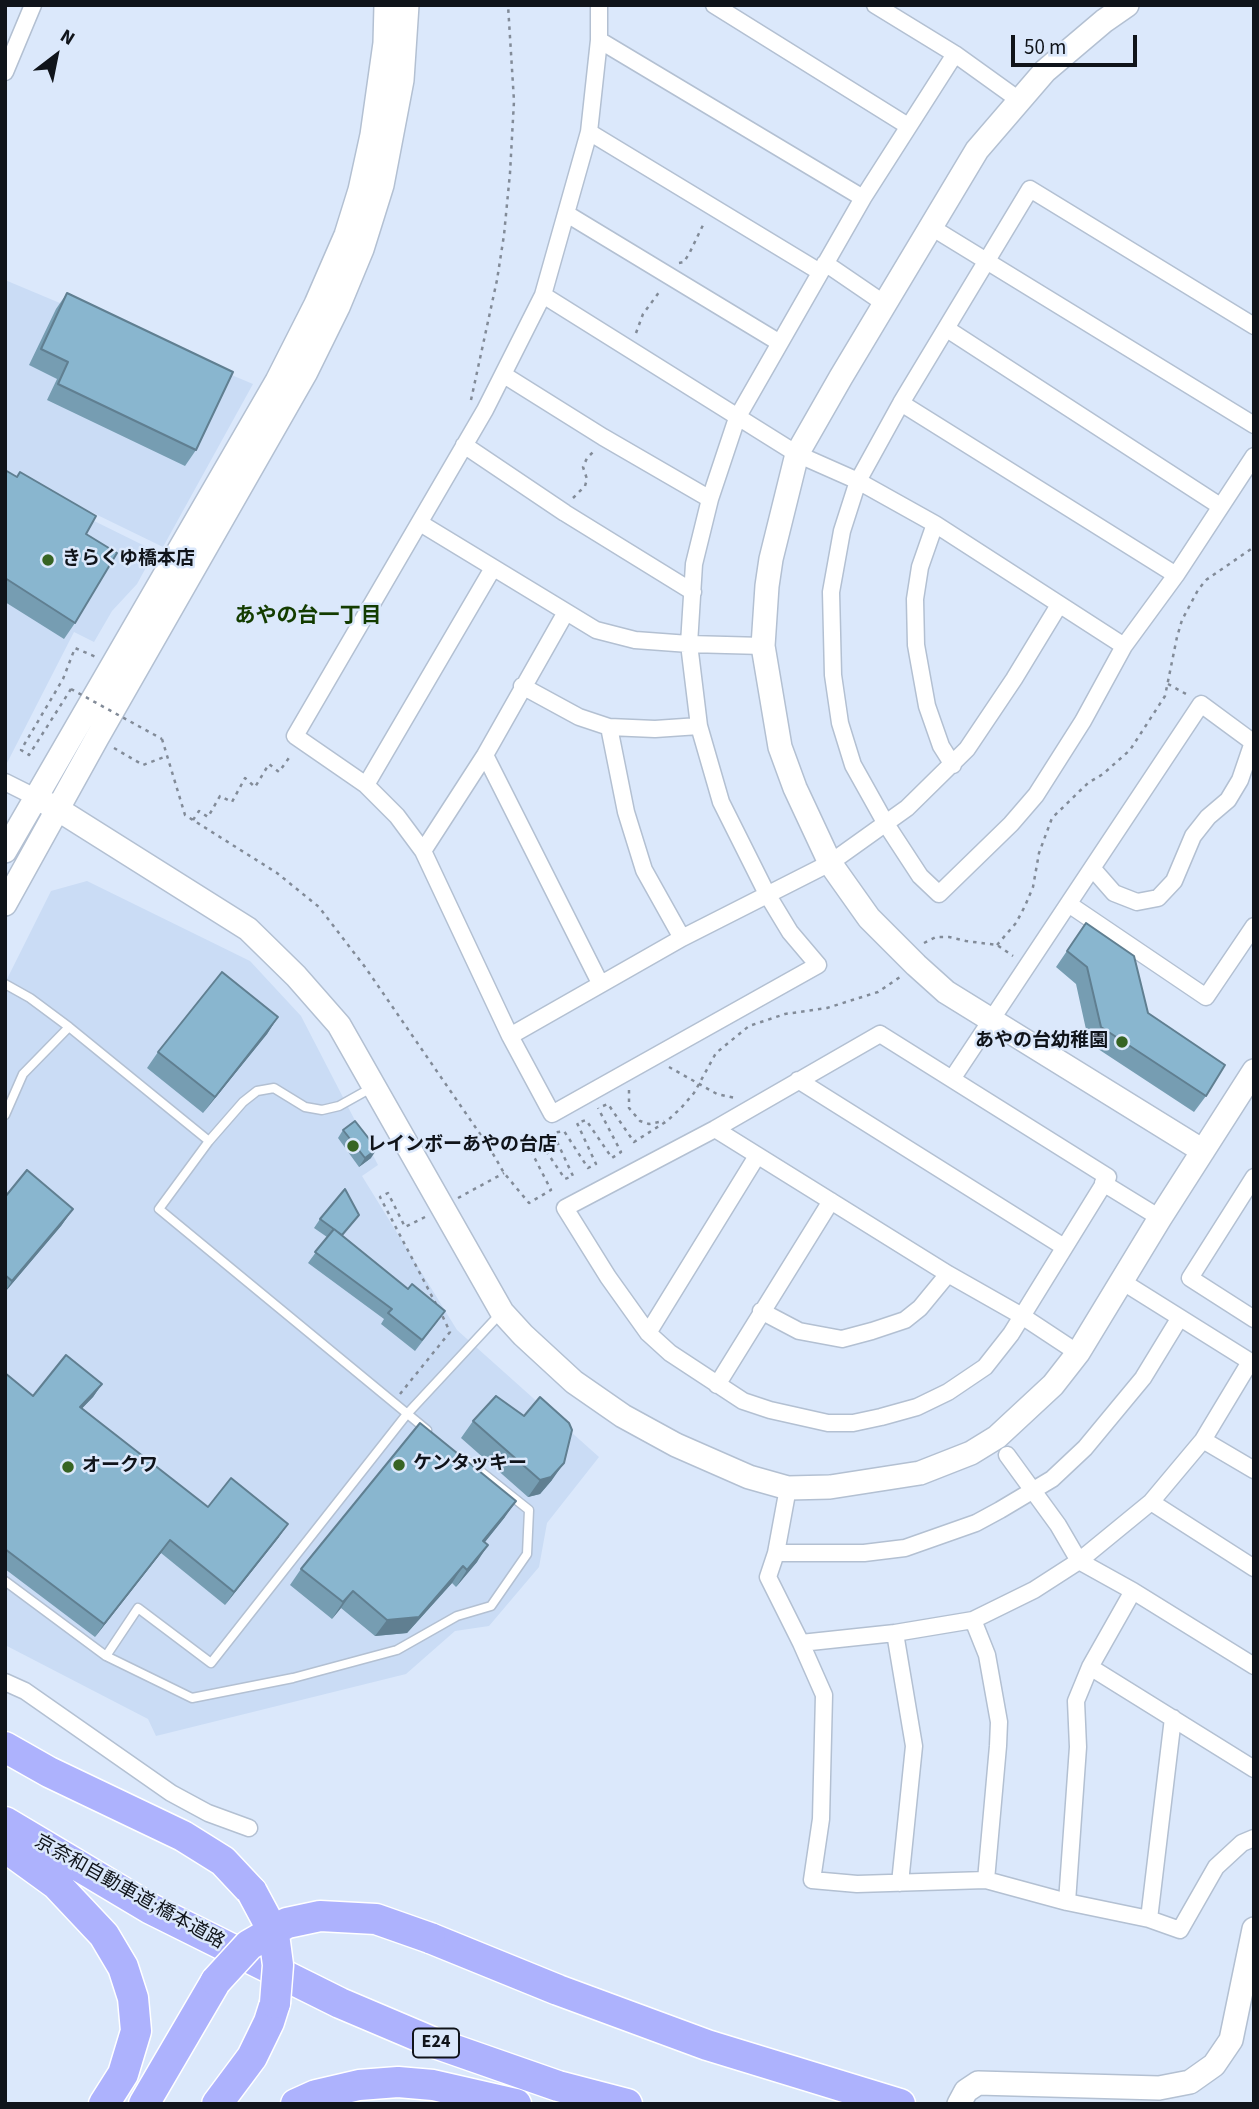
<!DOCTYPE html>
<html>
<head>
<meta charset="utf-8">
<style>
  body { margin:0 }
  #map { position:relative; width:1259px; height:2109px; overflow:hidden; background:#dbe8fb; font-family:"Source Sans 3",sans-serif }
  canvas { display:block }
  .frame { position:absolute; inset:0; border:7px solid #10141a; pointer-events:none }
  .north { position:absolute; left:21px; top:21px; width:70px; height:70px; -webkit-text-stroke:5px #dbe8fb; paint-order:stroke; rotate:32deg; font-size:19px; font-weight:700; line-height:28px; text-align:center; color:#10141a }
  .north::after { content:''; display:block; margin:auto; width:24px; height:32px; background:#10141a; clip-path:polygon(50% 0,100% 100%,50% 72%,0 100%) }
  .scale { position:absolute; left:1011px; top:35px; width:126px; height:32px; box-sizing:border-box; border:4px solid #10141a; border-top:0; padding-left:9px; font-size:21px; line-height:24px; white-space:nowrap; color:#10141a; -webkit-text-stroke:5px #dbe8fb; paint-order:stroke }
</style>
</head>
<body>
<div id="map">
<canvas width="1259" height="2109"></canvas>
<div class="frame"></div>
<div class="north">N</div>
<div class="scale">50 m</div>
</div>
<script>
const c = document.querySelector('canvas').getContext('2d');
c.lineJoin = 'round';
function fillPath(path, color) {
  c.fillStyle = color;
  c.fill(path, 'evenodd');
}
function shape(rows) {
  const path = new Path2D();
  for (const r of rows) {
    path.moveTo(r[0], r[1]);
    for (let i = 2; i < r.length; i += 2) path.lineTo(r[i], r[i + 1]);
  }
  return path;
}
function stroke(path, color, width, dash) {
  c.strokeStyle = color;
  c.lineWidth = width;
  c.lineCap = dash ? 'butt' : 'round';
  c.setLineDash(dash || []);
  c.stroke(path);
}
function drawText(font, color, halo, rows, align = 'center') {
  c.font = font + ' "Source Sans 3","Noto Sans JP",sans-serif';
  c.lineWidth = 5;
  c.setLineDash([]);
  c.textBaseline = 'middle';
  c.strokeStyle = halo;
  c.fillStyle = color;
  for (const [text, x, y, turn = 0] of rows) {
    c.save();
    c.translate(x, y);
    c.rotate((+turn || 0) * Math.PI / 180);
    c.textAlign = isNaN(turn) ? turn : align;
    if (halo) c.strokeText(text, 0, 0);
    c.fillText(text, 0, 0);
    c.restore();
  }
}
fillPath(shape([
  [5,280,253,384,163,547,5,470],
  [5,477,155,551,137,584,112,611,94,642,74,632,7,763],
  [87,881,250,961,301,1016,378,1165,362,1176,457,1330,599,1457,547,1523,539,1567,489,1626,455,1631,406,1674,156,1736,148,1719,5,1645,5,983,51,891]
]), '#cadcf5');
const lane = shape([
  [5,984,30,998,69,1027],
  [5,1115,23,1074,69,1027,209,1141,243,1102,257,1091,274,1088,305,1107,322,1110,339,1106,373,1087],
  [209,1141,159,1209,427,1430],
  [5,1581,106,1656,192,1698,293,1678,397,1650,457,1616,491,1606,527,1554,529,1510,465,1459],
  [106,1656,138,1608,211,1663,407,1414,500,1314]
]);
const street = shape([
  [599,5,599,40,589,132,543,295,485,410,295,736,366,785,397,816,423,851,510,1036,552,1114,818,965,790,932,767,894,721,802,699,726,689,644,694,564,710,499,737,418,863,198,955,54],
  [714,5,908,126],
  [875,5,955,54,1019,100],
  [599,40,863,198],
  [5,72,33,5],
  [589,132,820,272],
  [567,214,780,343],
  [931,227,1254,425],
  [825,263,885,304],
  [543,295,797,454,858,481,935,524,1124,646],
  [1254,326,1030,189,901,403,858,481,842,531,831,592,833,675,840,723,853,765,886,824,920,876,939,894,1011,824,1036,795,1083,721,1124,646,1176,575,1254,456],
  [947,329,1220,506],
  [504,375,603,437,710,499],
  [901,403,1176,575],
  [464,445,565,513,693,592],
  [420,523,596,630,635,640,689,644,763,646],
  [935,524,920,567,915,599,916,645,927,706,941,746,953,765],
  [522,686,579,717,609,727,655,729,699,726],
  [609,727,626,812,644,870,682,938],
  [485,755,600,983],
  [5,782,35,797],
  [366,785,493,568],
  [423,851,485,755,566,612],
  [1093,869,1114,893,1137,902,1158,898,1174,881,1193,836,1208,817,1228,800,1240,780,1253,742],
  [1070,905,1206,997,1254,926],
  [880,1034,1108,1177,1011,1334,985,1367,948,1392,917,1407,881,1417,853,1423,828,1423,770,1410,743,1401,670,1353,648,1333,608,1277,565,1208,715,1129,880,1034],
  [510,1036,682,938,830,863,907,808,967,749,1014,679,1059,605],
  [952,1079,1201,704,1254,743],
  [798,1080,1064,1247],
  [715,1129,948,1274,1022,1316,1078,1353],
  [1254,1177,1190,1278,1254,1319],
  [1103,1183,1160,1218],
  [1123,1282,1254,1364],
  [761,1311,799,1331,842,1339,872,1331,905,1320,920,1308,948,1274],
  [648,1333,757,1156],
  [717,1385,831,1201],
  [1203,1440,1254,1470],
  [1007,1455,1058,1525,1079,1561,1133,1591,1254,1666],
  [788,1488,776,1553,768,1577,801,1643,824,1695,821,1819,812,1880,857,1884,986,1880,1067,1902,1149,1919,1180,1930,1216,1867,1242,1843,1254,1838],
  [1151,1502,1254,1568],
  [776,1553,864,1553,905,1548,976,1523,1000,1510,1052,1479,1085,1448,1143,1378,1179,1319],
  [973,1620,987,1655,999,1722,998,1746,986,1880],
  [895,1633,914,1746,900,1883],
  [801,1643,895,1633,973,1620,1034,1590,1079,1561,1151,1502,1203,1440,1250,1362],
  [1090,1667,1254,1769],
  [5,1682,25,1691,171,1793,208,1813,249,1828],
  [1067,1902,1078,1747,1076,1701,1090,1667,1133,1591],
  [1149,1919,1173,1718]
]);
const secondary = shape([
  [1127,5,1104,21,1045,71,977,150,841,377,797,454,771,559,767,586,763,646,780,747,795,788,830,863,869,918,916,965,946,992,1203,1151],
  [35,797,59,810,248,929,296,976,339,1025,502,1312,523,1335,574,1382,623,1416,676,1445,749,1477,788,1488,830,1487,920,1473,971,1453,997,1437,1053,1385,1078,1353,1160,1218,1254,1071],
  [5,851,277,381,316,304,346,235,360,190,372,135,385,43,386,5],
  [5,904,97,738,306,372,338,307,362,249,382,185,402,80,407,5],
  [959,2104,966,2091,978,2083,1159,2088,1190,2082,1214,2065,1231,2040,1254,1929]
]);
const highway = shape([
  [5,1747,49,1772,183,1836,223,1861,252,1892],
  [5,1822,151,1909,340,2003,432,2042,558,2086,627,2104],
  [5,1847,56,1884,104,1935,123,1967,133,1998,136,2031,123,2074,104,2104],
  [430,1938,558,1990,707,2045,900,2104],
  [144,2104,216,1981],
  [217,2104,252,2057,269,2022,275,2003],
  [296,2104,316,2095,359,2085,398,2082,433,2085,516,2104]
]);
stroke(lane, '#b3c0d2', 11);
stroke(street, '#b3c0d2', 19);
stroke(secondary, '#b3c0d2', 26);
stroke(highway, '#fff', 33);
stroke(shape([
  [679,263,684,262,690,252,704,223],
  [636,333,643,314,660,291],
  [471,400,497,280,504,235,510,173,514,101,508,5],
  [573,498,585,486,587,479,583,467,587,458,594,451],
  [1168,684,1186,694],
  [71,689,29,755,21,750,63,679,75,648,96,657],
  [162,739,185,815,277,873,319,907,365,967,489,1147,504,1173,529,1203,551,1190,530,1149,542,1145,565,1179,573,1176,553,1133,564,1131,588,1168,596,1164,577,1123,586,1120,612,1158,621,1152,598,1108],
  [114,748,143,765,167,756],
  [193,820,199,811,208,817,220,796,232,802,245,778,255,787,269,764,279,772,291,755],
  [924,943,936,937,949,937,966,941,997,945,1013,956],
  [997,945,1016,923,1025,906,1033,887,1039,853,1052,818,1088,783,1103,774,1130,750,1165,696,1177,637,1182,620,1198,590,1206,580,1254,547],
  [669,1067,717,1094,735,1098],
  [629,1090,629,1108,640,1121,649,1124,664,1121],
  [603,1106,608,1104,634,1142,667,1121,681,1108,694,1093,716,1053,749,1026,785,1014,827,1008,878,992,900,977],
  [458,1198,504,1173],
  [425,1217,405,1227,388,1193,380,1197,436,1304],
  [400,1394,450,1332,441,1313]
]), '#828b98', 2.5, [3.5, 5]);
stroke(lane, '#fff', 8);
stroke(street, '#fff', 16);
stroke(secondary, '#fff', 23);
stroke(highway, '#adb2fd', 30);
const highwayBridge = shape([
  [252,1892,267,1920,275,1942,278,1965,275,2003],
  [216,1981,249,1945,287,1923,320,1916,376,1919,430,1938]
]);
stroke(highwayBridge, '#fff', 33, []);
stroke(shape([
  [71,689,162,739]
]), '#828b98', 2.5, [3.5, 5]);
stroke(highwayBridge, '#adb2fd', 30);
fillPath(shape([
  [67,293,196,450,185,466,47,400,57,379,29,365,56,309],
  [5,470,86,534,75,623,64,639,5,602],
  [1086,923,1206,1096,1194,1112,1089,1043,1076,984,1056,967],
  [278,1017,267,1034,203,1113,147,1068,158,1052],
  [343,1130,371,1158,359,1167,338,1138],
  [5,1197,73,1209,61,1226,5,1292],
  [359,1215,342,1236,438,1321,415,1351,381,1324,384,1319,308,1263,327,1237,314,1228,320,1219],
  [5,1373,33,1396,102,1384,93,1397,82,1408,208,1507,279,1537,225,1605,161,1553,95,1637,5,1569],
  [473,1421,552,1480,540,1494,528,1497,461,1438],
  [505,1517,485,1542,477,1562,456,1587,452,1583,407,1633,375,1636,341,1608,332,1619,290,1585,301,1569]
]), '#769db2');
fillPath(shape([
  [278,1017,267,1034,203,1113,215,1097],
  [377,1149,371,1158,359,1167,365,1158],
  [73,1209,61,1226,5,1292,12,1281],
  [102,1384,93,1397,71,1420,80,1407],
  [564,1463,552,1480,540,1494,528,1497,540,1480],
  [516,1501,505,1517,472,1558,483,1541],
  [288,1524,279,1537,225,1605,234,1592],
  [170,1540,161,1553,95,1637,104,1624],
  [488,1545,477,1562,456,1587,467,1570],
  [463,1566,452,1583,407,1633,375,1636,387,1620],
  [353,1591,341,1608,332,1619,343,1602]
]), '#607f91');
const building = shape([
  [67,293,233,372,196,450,58,384,68,362,41,349,67,293],
  [5,470,17,477,20,472,96,516,86,534,117,553,75,623,5,578,5,470],
  [1086,923,1134,956,1148,1013,1225,1065,1206,1096,1101,1027,1087,967,1067,951,1086,923],
  [222,972,278,1017,215,1097,158,1052,222,972],
  [355,1121,377,1149,365,1158,343,1130,355,1121],
  [27,1170,73,1209,12,1281,5,1275,5,1197,27,1170],
  [345,1189,359,1215,342,1235,320,1219,345,1189],
  [334,1229,408,1289,412,1284,445,1311,422,1340,388,1313,392,1309,315,1252,334,1229],
  [66,1355,102,1384,80,1407,208,1507,231,1478,288,1524,234,1592,170,1540,104,1624,5,1549,5,1373,33,1396,66,1355],
  [496,1396,524,1416,540,1397,569,1423,572,1430,564,1463,551,1477,540,1480,473,1421,496,1396],
  [420,1423,516,1501,483,1541,488,1545,467,1570,463,1566,419,1617,387,1620,353,1591,343,1602,301,1569,420,1423]
]);
fillPath(building, '#89b6cf');
stroke(building, '#607f91', 2);
for (const [x, y, r, color] of [
  [48,560,7,"#376423"],
  [1122,1042,7,"#376423"],
  [353,1146,7,"#376423"],
  [399,1465,7,"#376423"],
  [68,1467,7,"#376423"]
]) {
  const dot = new Path2D();
  dot.arc(x, y, r, 0, 2 * Math.PI);
  c.fillStyle = color;
  c.fill(dot);
  stroke(dot, '#dbe8fb', 2.5);
}
for (const [x, y, w] of [
  [436,2043,46]
]) {
  const box = new Path2D();
  box.roundRect(x - w / 2, y - 14.5, w, 29, 5);
  c.fillStyle = '#dbe8fb';
  c.fill(box);
  stroke(box, '#10141a', 2);
}
drawText('bold 18px', '#10141a', null, [
  ["E24",436,2043]
]);
drawText('bold 19px', '#10141a', '#dbe8fb', [
  ["きらくゆ橋本店",62,560],
  ["あやの台幼稚園",1108,1042,"right"],
  ["レインボーあやの台店",367,1146],
  ["ケンタッキー",413,1465],
  ["オークワ",82,1467]
], 'left');
drawText('19px', '#10141a', '#dbe8fb', [
  ["京奈和自動車道;橋本道路",129,1893,29]
]);
drawText('bold 21px', '#133c00', '#dbe8fb', [
  ["あやの台一丁目",308,617]
]);
</script>
</body>
</html>
